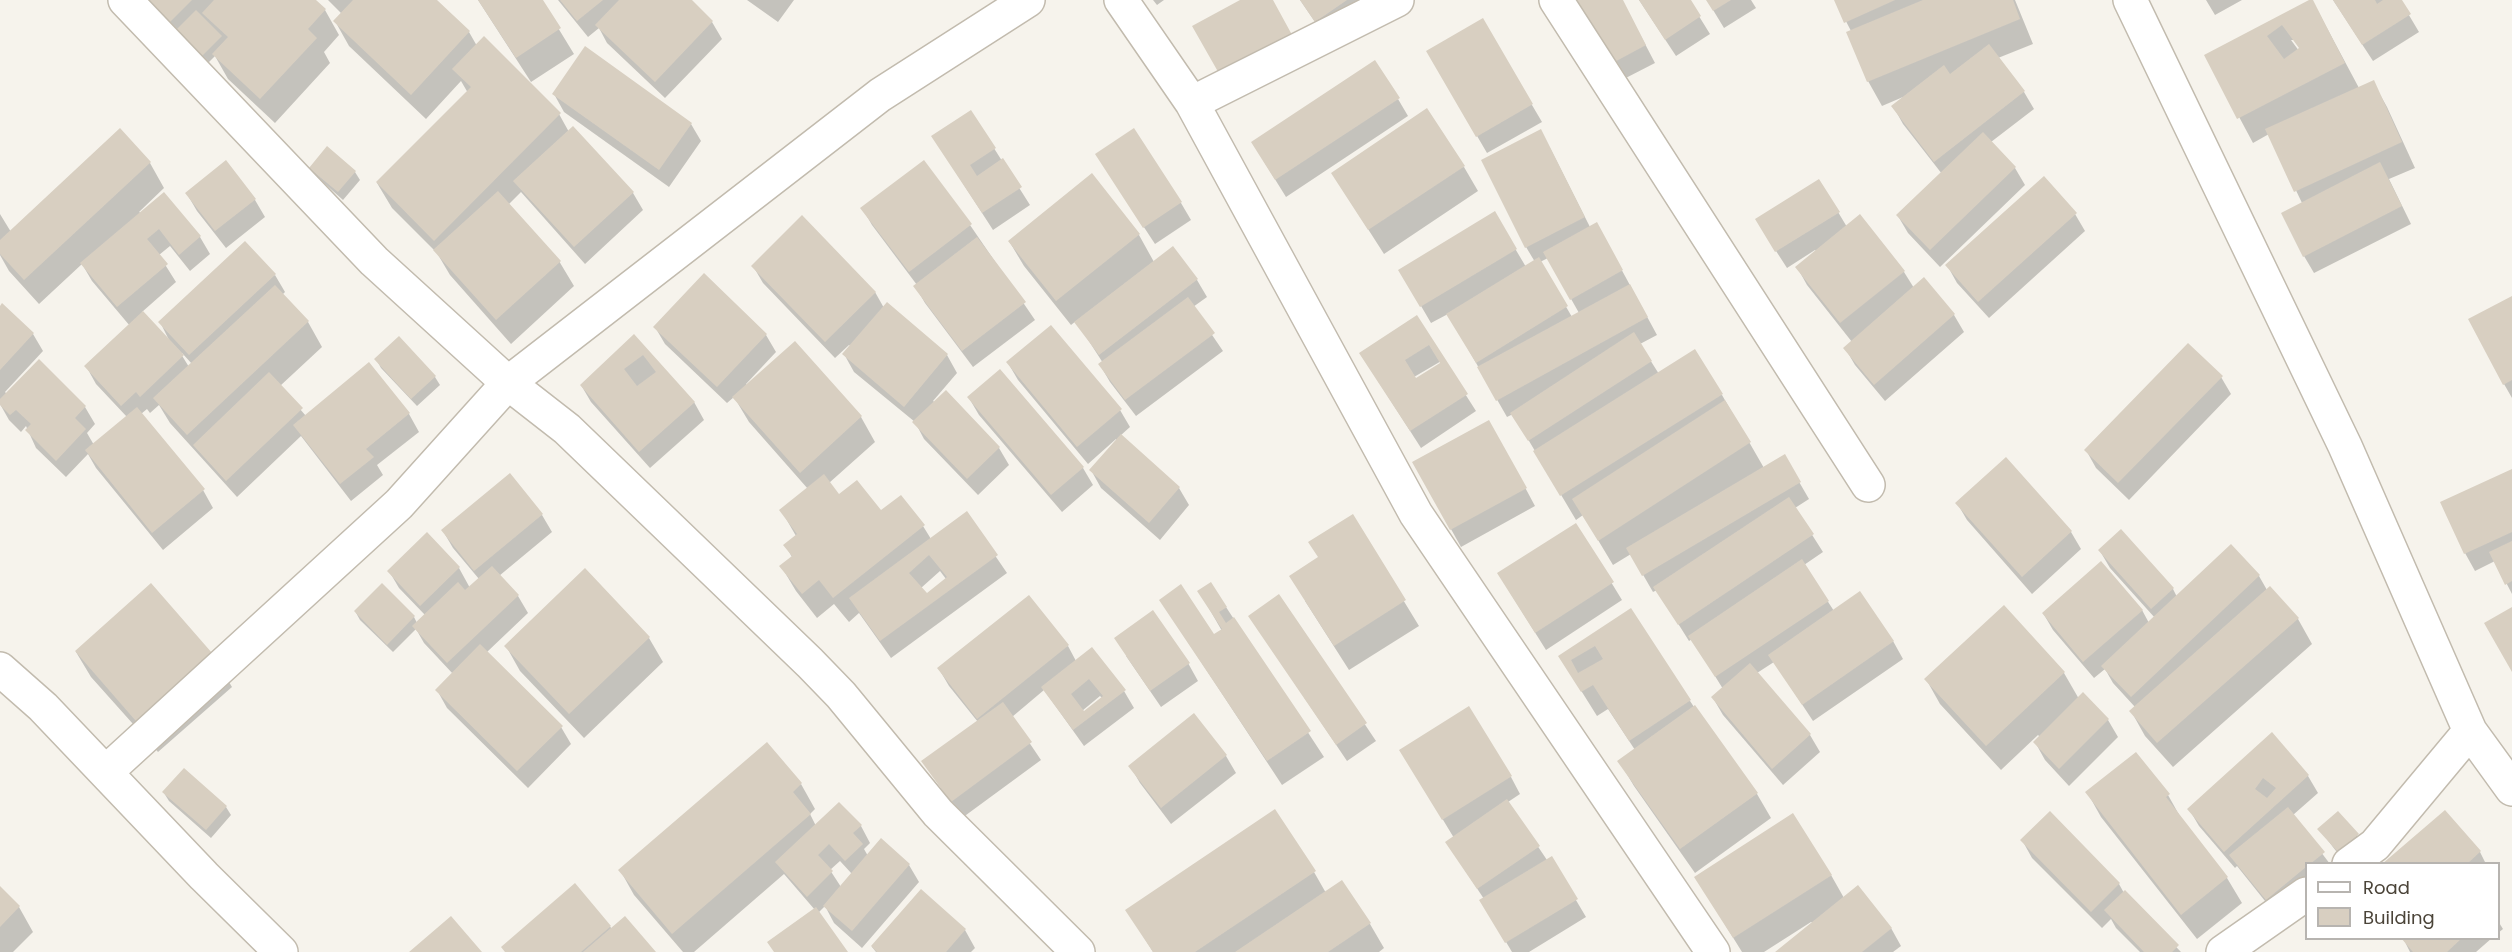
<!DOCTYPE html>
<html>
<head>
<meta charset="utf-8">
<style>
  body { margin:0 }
  #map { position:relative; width:2512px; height:952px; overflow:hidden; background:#f6f3ec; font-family:Poppins,sans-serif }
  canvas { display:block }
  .legend { position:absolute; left:2305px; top:862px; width:195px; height:78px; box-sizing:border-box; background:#fff; border:2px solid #b7b4b0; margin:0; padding:8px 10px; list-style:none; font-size:18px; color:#4b4439 }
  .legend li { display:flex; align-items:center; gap:12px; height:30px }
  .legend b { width:30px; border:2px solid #b7b4b0 }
</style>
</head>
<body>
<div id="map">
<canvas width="2512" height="952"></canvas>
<ul class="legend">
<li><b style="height:8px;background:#fff"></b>Road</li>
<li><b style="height:16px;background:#d8cfc1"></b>Building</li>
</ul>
</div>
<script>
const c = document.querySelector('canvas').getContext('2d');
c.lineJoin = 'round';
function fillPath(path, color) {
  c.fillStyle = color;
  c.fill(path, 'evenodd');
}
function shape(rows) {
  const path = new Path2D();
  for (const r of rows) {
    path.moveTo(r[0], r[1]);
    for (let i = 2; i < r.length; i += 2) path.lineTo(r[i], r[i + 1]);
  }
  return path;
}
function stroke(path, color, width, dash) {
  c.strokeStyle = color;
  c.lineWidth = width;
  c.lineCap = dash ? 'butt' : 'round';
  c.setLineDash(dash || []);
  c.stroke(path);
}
fillPath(shape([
  [133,0,314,0,325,10,339,35,324,52,330,63,275,123,228,79,215,56,205,66],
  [328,0,435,0,469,32,477,46,559,114,569,132,633,193,643,210,585,264,521,192,509,204,559,261,574,286,511,344,450,275,437,253,392,208,377,183,468,93,461,81,426,119,349,46,335,21,342,14],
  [478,0,541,0,574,54,531,82],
  [558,0,690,0,712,22,722,39,665,98,607,43,599,28,588,37],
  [747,0,794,0,778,22],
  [1153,0,1164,0,1157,5],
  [1300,0,1382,0,1326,38],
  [1574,0,1622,0,1655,63,1618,82],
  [1639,0,1689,0,1710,34,1676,56],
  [1707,0,1751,0,1756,8,1724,28],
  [1835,0,2015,0,2033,44,1998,58,2024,92,2034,109,1991,142,2015,168,2025,185,1940,267,1908,233,1898,216,1942,174,1903,124,1893,106,1903,97,1882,106,1868,81,1851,31],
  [2206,0,2242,0,2215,15],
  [2312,0,2359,88,2373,82,2387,107,2415,168,2389,179,2411,224,2314,273,2304,256,2302,203,2269,134,2253,143,2206,55],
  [2291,40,2295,40,2305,53,2302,55],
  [2333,0,2400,0,2419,32,2373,61],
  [1482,20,1542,122,1487,153,1428,52],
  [554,94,691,124,701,141,669,187,564,112],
  [1398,99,1408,116,1286,197,1263,160],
  [971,112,1030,205,993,230,933,137],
  [120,131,150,163,164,188,139,212,200,237,210,254,190,271,170,246,159,255,176,282,142,312,170,342,160,322,275,275,285,292,282,295,308,322,322,347,280,386,306,416,369,365,409,414,419,432,377,465,383,475,351,501,301,436,237,497,170,423,159,405,150,413,147,409,141,414,203,490,213,508,163,550,96,468,88,454,66,477,36,448,26,426,21,432,9,420,0,404,0,308,33,334,43,351,5,392,7,394,39,361,85,407,95,424,87,433,94,445,127,417,96,384,86,366,130,326,92,281,82,264,39,304,9,271,0,255,0,214,11,232],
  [182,353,192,364,189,367,181,354],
  [1550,148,1590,227,1606,241,1657,335,1640,344,1659,374,1722,395,1764,468,1784,456,1809,499,1795,508,1823,552,1804,565,1834,611,1893,641,1903,659,1813,721,1774,662,1757,673,1810,735,1820,752,1783,785,1723,715,1713,698,1723,689,1692,639,1689,641,1657,590,1653,592,1631,554,1613,565,1583,515,1576,520,1513,414,1507,417,1448,314,1431,323,1400,270,1494,213,1526,267,1535,262,1526,247],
  [1548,258,1579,313,1572,317,1540,262],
  [226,163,255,200,265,217,226,248,197,211,187,194],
  [1464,167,1478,191,1384,254,1332,173],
  [311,168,355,172,360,180,343,200,316,176],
  [1107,171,1181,203,1191,220,1155,244],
  [1092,176,1139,235,1154,262,1197,280,1207,297,1193,307,1223,351,1136,416,1110,382,1100,365,1103,363,1076,321,1071,325,1024,266,1009,241],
  [862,208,970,225,1035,320,973,367,925,303,915,286,917,285,872,225],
  [1838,212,1847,227,1904,272,1914,288,1954,315,1964,332,1885,401,1855,365,1845,348,1852,342,1807,285,1797,267,1817,252,1815,250,1787,268,1767,237],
  [2075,214,2085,231,1989,318,1957,283,1947,265],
  [753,266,875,292,884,308,947,355,957,373,933,401,999,448,1009,465,978,495,924,439,915,422,854,372,844,354,851,346,849,345,835,358,763,283],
  [2512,298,2512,398,2504,384],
  [1416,317,1476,411,1421,448,1371,370],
  [1443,360,1444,362,1416,380,1414,377],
  [655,327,766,335,776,352,746,384,747,386,795,343,861,417,875,442,829,483,839,496,923,526,931,539,966,513,1007,573,891,658,859,613,849,622,834,604,817,618,796,591,781,566,792,557,785,545,796,536,781,510,808,489,749,422,734,397,727,403,665,344],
  [940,571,946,579,927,595,921,588],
  [634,337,694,402,704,420,650,468,591,402,581,385],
  [376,359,435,377,440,385,417,406,381,368],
  [1008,363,1120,410,1130,427,1120,436,1179,488,1189,505,1160,540,1101,488,1091,470,1117,441,1116,439,1088,464,1018,380],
  [2221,377,2231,394,2129,500,2096,468,2086,450],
  [969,398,1083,468,1093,485,1062,512,979,415],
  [1499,439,1535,506,1461,547,1414,463],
  [2006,459,2071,532,2081,549,2032,594,1967,520,1957,503],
  [2512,471,2512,594,2495,561,2475,571,2465,553],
  [542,515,552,532,499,576,518,596,528,613,487,652,561,727,571,744,528,788,447,708,437,690,453,674,424,643,416,629,393,652,360,620,355,611,414,617,417,623,425,615,399,588,389,571,459,568,470,588,479,579,453,548,443,531],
  [1352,516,1419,626,1349,670,1305,601,1319,558],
  [1576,525,1622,600,1546,650,1509,591],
  [2231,546,2259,576,2267,590,2298,619,2312,644,2173,767,2145,736,2131,711,2135,707,2113,683,2105,669,2094,678,2053,630,2043,613,2142,610,2149,623,2155,618,2110,568,2100,551,2173,589,2177,597],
  [1199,591,1226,607,1324,757,1282,785,1161,601,1214,636,1222,631],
  [1279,596,1376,741,1347,761,1250,617],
  [1630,610,1694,707,1757,794,1771,818,1695,873,1634,786,1619,761,1635,750,1608,709,1597,716,1560,657],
  [649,638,663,662,584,738,520,671,506,646],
  [1068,646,1076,661,1124,691,1134,708,1084,746,1044,690,1012,717,1041,760,962,818,923,762,978,722,949,686,939,669],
  [1100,696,1102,698,1084,713,1082,711],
  [76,652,217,662,232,687,158,752,91,677],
  [1126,656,1188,663,1198,681,1161,707],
  [2064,673,2079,699,2108,720,2118,737,2069,786,2045,760,2035,742,2040,737,2038,735,2001,770,1940,704,1926,679],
  [1194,715,1226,756,1236,773,1171,824,1140,783,1130,766],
  [2271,735,2308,776,2318,793,2293,815,2330,864,2306,864,2306,892,2277,916,2237,866,2235,868,2199,826,2189,809],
  [1411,767,1511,777,1520,794,1508,802,1547,860,1551,858,1586,917,1529,952,1512,952,1481,900,1484,899,1447,843,1454,838],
  [801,784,815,809,810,814,816,826,861,826,870,843,864,849,868,856,909,865,919,882,862,948,834,923,825,906,818,913,846,952,774,952,815,910,784,874,694,952,683,952,634,895,620,870],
  [840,861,852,874,841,887,830,870],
  [2087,792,2168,795,2182,820,2227,878,2242,903,2197,939,2101,817],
  [164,793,226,807,231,815,211,838,169,801],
  [2319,829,2357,835,2362,844,2343,860],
  [2022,840,2119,884,2124,893,2181,952,2140,952,2116,928,2111,919,2102,928,2032,858],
  [2480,852,2486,864,2385,864],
  [1314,872,1326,893,1370,924,1384,948,1379,952,1153,952,1127,910],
  [1831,875,1844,898,1891,928,1901,946,1893,952,1777,952,1813,923,1811,922,1764,952,1742,952,1711,902],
  [575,885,612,929,654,952,505,952],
  [0,888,19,907,33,932,13,952,0,952],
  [921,891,965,930,975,948,971,952,876,952,872,947],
  [2498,921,2503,929,2498,933],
  [2403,938,2492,938,2476,952,2410,952]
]), '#0003');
fillPath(shape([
  [141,0,192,0,166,26],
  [214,0,316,0,326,9,308,29,317,38,260,99,212,54,228,37,202,13],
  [353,0,437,0,470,31,411,95,333,21],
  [478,0,543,0,561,28,516,58],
  [560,0,603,0,577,21],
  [619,0,692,0,713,21,655,82,595,25],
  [1240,0,1273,0,1297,44,1225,84,1192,26],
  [1300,0,1347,0,1315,22],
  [1572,0,1623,0,1646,45,1607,66],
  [1639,0,1691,0,1701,16,1665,40],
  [1706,0,1731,0,1713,11],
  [1834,0,1895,0,1844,23],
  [1923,0,2013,0,2020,19,1867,82,1846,32],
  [2309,0,2313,0,2345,63,2237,119,2204,55],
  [2282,25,2299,48,2284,59,2267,36],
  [2333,0,2375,0,2377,4,2383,0,2402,0,2411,14,2362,45],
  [196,10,222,36,200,58,174,32],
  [1483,18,1533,104,1476,137,1426,51],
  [484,36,561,113,434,241,376,182,471,87,452,69],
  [1989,44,2025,91,1934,162,1891,106,1944,65,1950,74],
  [585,46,692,123,659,170,552,94],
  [1375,60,1400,98,1275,180,1251,142],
  [2374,80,2402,142,2294,192,2265,129],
  [1427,108,1465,166,1368,230,1331,173],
  [971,110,996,148,970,165,977,176,1003,158,1022,187,982,213,931,136],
  [573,126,634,192,574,247,513,181],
  [120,128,151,162,24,280,0,254,0,240],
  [1134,128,1182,202,1143,228,1095,154],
  [1541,129,1585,217,1525,248,1481,160],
  [1983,132,2016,167,1930,250,1896,215],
  [327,146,356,171,338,192,309,168],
  [226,160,256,199,215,231,185,193],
  [924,160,972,224,909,272,860,208],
  [2380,162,2402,206,2303,257,2281,213],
  [1092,173,1140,234,1056,301,1008,241],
  [2044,176,2077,213,1978,302,1945,265],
  [1819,179,1840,212,1775,252,1755,219],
  [498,191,561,261,496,320,433,250],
  [164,192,201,236,179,255,159,229,147,239,168,264,117,307,80,263],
  [1495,211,1517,249,1420,307,1398,270],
  [1860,214,1905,271,1840,323,1795,267],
  [802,215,876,292,825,342,751,266],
  [1597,222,1623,270,1570,300,1543,252],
  [977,237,1026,302,962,351,913,286],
  [245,241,276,274,189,355,158,322],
  [1173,246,1198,279,1099,355,1074,322],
  [1539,257,1568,306,1476,363,1446,314],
  [704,273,767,334,717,387,653,327],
  [1924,277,1955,314,1874,385,1843,348],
  [1630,284,1648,317,1496,401,1477,367],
  [275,285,309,321,187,435,153,398],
  [2512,296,2512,380,2503,385,2468,319],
  [1188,297,1215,333,1125,400,1098,364],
  [887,302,948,354,904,407,842,354],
  [2,303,34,333,0,370,0,306],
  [143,311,184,355,140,397,136,392,121,406,84,366],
  [1417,315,1468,394,1410,431,1359,353],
  [1429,345,1440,363,1416,378,1405,360],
  [1051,325,1122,409,1077,447,1006,362],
  [1634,332,1652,361,1528,441,1510,413],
  [634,334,695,402,639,452,580,385],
  [643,355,656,372,637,386,624,369],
  [399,336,436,376,411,399,374,359],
  [795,341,862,416,800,473,732,397],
  [2188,343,2223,376,2118,483,2084,450],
  [1695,349,1723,394,1560,496,1533,451],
  [39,359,86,406,75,418,86,429,56,461,25,430,31,424,16,410,10,415,0,405,0,399],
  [369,362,410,413,366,449,374,457,340,484,293,425],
  [1000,369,1084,467,1051,495,967,397],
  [269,372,303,408,226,481,193,445],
  [946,390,1000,447,967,479,912,422],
  [1725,400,1751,442,1598,541,1572,499],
  [137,407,205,489,152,533,85,450],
  [1489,420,1527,488,1450,530,1412,462],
  [1121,434,1180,487,1149,523,1089,470],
  [1785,454,1801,482,1642,576,1626,548],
  [2006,457,2072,531,2022,577,1955,503],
  [2512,469,2512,532,2464,554,2440,502],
  [510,473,543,514,474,571,441,530],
  [824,474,839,494,857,480,881,510,901,495,925,525,833,598,819,580,802,594,779,566,792,556,783,545,797,534,779,510],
  [1789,497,1814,534,1678,625,1653,587],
  [967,511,998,555,880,641,849,598],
  [929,555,947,577,927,593,909,573],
  [1353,514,1406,600,1334,646,1289,576,1318,557,1308,542],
  [1576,523,1614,582,1535,633,1497,573],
  [2121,529,2174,588,2151,609,2098,550],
  [427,532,460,567,420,606,387,571],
  [2512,541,2512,581,2505,585,2489,552],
  [2231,544,2260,575,2131,697,2101,666],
  [1802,559,1829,601,1715,677,1688,636],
  [2101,561,2143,610,2083,662,2042,613],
  [492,566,519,595,447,663,412,626,458,582,465,590],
  [585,568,650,637,569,714,504,646],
  [1211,582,1227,607,1219,612,1226,623,1234,617,1311,731,1267,761,1159,600,1181,584,1214,634,1222,629,1197,591],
  [151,583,219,661,142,728,75,651],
  [382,583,415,616,387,645,354,611],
  [2270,586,2299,618,2157,743,2129,711],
  [1860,591,1894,641,1802,705,1768,655],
  [1279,594,1367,723,1336,745,1248,616],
  [1029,595,1069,645,977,719,937,668],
  [2004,605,2065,672,1986,746,1924,679],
  [2512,607,2512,672,2484,623],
  [1631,608,1691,700,1629,741,1593,685,1581,692,1558,656],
  [1595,646,1603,659,1578,673,1571,660],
  [1153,610,1190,663,1150,691,1114,638],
  [480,644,563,726,517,771,435,690],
  [1092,647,1126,690,1073,730,1041,687],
  [1089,679,1103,696,1084,711,1071,694],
  [1750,663,1811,734,1772,769,1711,697],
  [2083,692,2109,719,2059,769,2033,742],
  [1003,702,1032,742,951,802,921,761],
  [1695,705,1758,793,1680,849,1617,761],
  [1469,706,1512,776,1442,820,1399,750],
  [1194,713,1227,755,1161,808,1128,766],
  [2272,732,2309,775,2224,852,2187,809],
  [2263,778,2276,788,2267,798,2255,789],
  [767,742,802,783,793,792,811,814,672,934,618,870],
  [2136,752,2170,794,2166,797,2228,877,2181,915,2085,792],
  [184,768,227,806,206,830,162,792],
  [1507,799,1540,846,1477,889,1445,842],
  [839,802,862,825,853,833,863,844,845,861,829,844,818,855,833,871,807,897,775,862],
  [2288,807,2325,852,2310,864,2306,864,2306,867,2266,900,2229,855],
  [1275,809,1316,871,1195,952,1153,952,1125,910],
  [2445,810,2481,851,2467,864,2382,864],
  [2050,811,2120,883,2091,912,2020,840],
  [2338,811,2359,834,2338,852,2317,829],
  [1793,813,1832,875,1733,938,1694,877],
  [881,838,910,864,852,931,823,906],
  [1552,856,1578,899,1505,943,1479,900],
  [1342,880,1371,923,1328,952,1235,952],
  [575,883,611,926,581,952,505,952,501,947],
  [1858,885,1892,928,1862,952,1775,952],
  [0,886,20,906,0,927],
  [921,889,966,929,946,952,877,952,871,946],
  [2125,890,2179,945,2172,952,2144,952,2104,910],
  [816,907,848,952,774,952,767,942],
  [451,916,482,952,409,952],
  [625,916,656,952,583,952],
  [2401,938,2462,938,2447,952,2413,952]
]), '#d8cfc1');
const minor = shape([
  [125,0,374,261,508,383,567,429,810,663,841,695,938,813,1078,952],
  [1121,0,1192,103,1416,514,1713,952],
  [1556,0,1868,485],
  [2130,0,2345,446,2470,731,2512,789],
  [1192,103,1397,0],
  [0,669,43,707,204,876,281,952],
  [106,772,399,504,508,383,880,95,1028,0],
  [2349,864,2375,845,2470,731],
  [2223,952,2306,894]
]);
stroke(minor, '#c2bbae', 36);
stroke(minor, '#fff', 33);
</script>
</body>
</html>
